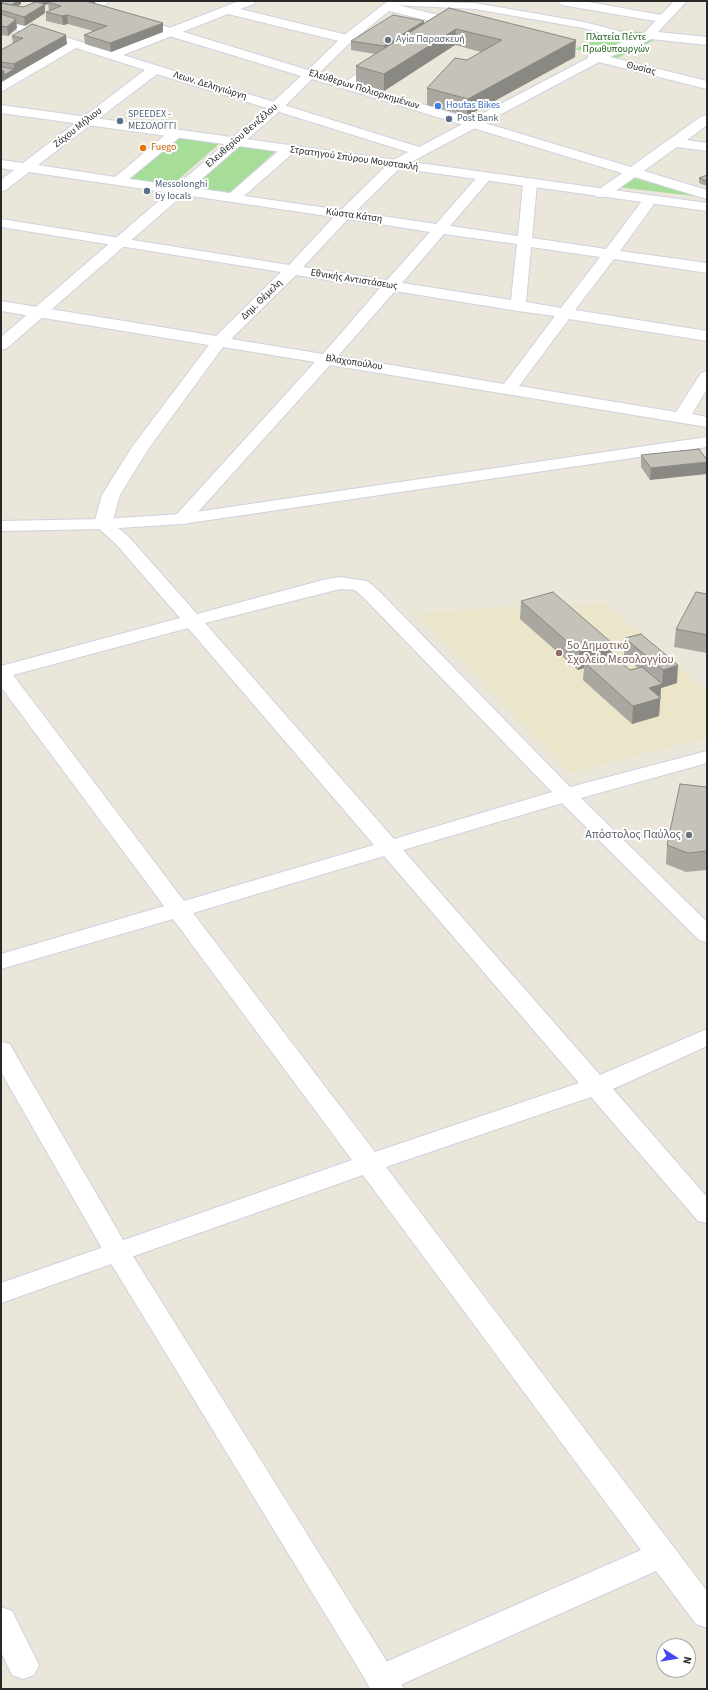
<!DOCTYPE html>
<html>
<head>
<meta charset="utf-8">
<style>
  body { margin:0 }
  #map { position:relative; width:708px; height:1690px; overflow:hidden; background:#eae6da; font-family:"Source Sans 3",sans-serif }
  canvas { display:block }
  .frame { position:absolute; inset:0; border:2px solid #282828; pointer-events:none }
  .north { position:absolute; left:656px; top:1638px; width:40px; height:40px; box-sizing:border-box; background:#fff; border:1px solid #a9a9a9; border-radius:50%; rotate:102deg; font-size:11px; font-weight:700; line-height:16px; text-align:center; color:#282828 }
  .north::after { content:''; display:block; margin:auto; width:14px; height:18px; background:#4146f0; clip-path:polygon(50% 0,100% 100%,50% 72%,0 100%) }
</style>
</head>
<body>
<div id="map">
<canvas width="708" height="1690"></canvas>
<div class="frame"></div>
<div class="north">N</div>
</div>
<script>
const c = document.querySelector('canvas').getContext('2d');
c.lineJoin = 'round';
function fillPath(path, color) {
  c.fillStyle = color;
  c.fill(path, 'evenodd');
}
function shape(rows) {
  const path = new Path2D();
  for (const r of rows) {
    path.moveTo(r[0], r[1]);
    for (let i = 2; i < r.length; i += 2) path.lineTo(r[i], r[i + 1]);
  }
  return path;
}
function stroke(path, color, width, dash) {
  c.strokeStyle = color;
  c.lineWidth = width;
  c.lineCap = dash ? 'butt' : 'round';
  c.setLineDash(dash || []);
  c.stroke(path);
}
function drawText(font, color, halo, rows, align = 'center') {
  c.font = font + ' "Source Sans 3",sans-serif';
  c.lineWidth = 4;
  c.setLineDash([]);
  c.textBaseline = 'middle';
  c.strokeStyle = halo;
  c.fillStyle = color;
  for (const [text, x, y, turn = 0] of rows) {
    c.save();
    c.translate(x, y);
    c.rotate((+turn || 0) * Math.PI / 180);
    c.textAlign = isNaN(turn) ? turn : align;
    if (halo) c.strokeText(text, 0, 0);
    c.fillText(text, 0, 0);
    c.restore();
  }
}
fillPath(shape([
  [606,604,707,691,707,737,570,773,418,614,516,606]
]), '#ebe5ca');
fillPath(shape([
  [615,30,640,32,661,37,615,59,575,49],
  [180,137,220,143,171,186,129,180],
  [240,146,276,151,228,195,191,189],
  [634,176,703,197,617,187]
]), '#a6de99');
const pedestrian = shape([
  [388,1,475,3,584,22,619,31,621,33,615,37,583,28,475,9,393,5,389,4,388,1]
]);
const minor = shape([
  [96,1,110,1,95,12,87,12,85,9,87,6,96,1],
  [239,1,256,1,254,4,240,9,351,36,353,39,347,43,228,14,123,55,419,147,588,58,589,54,596,54,645,32,655,21,562,5,556,1,583,1,661,15,674,1,687,1,658,32,707,37,707,45,651,39,610,57,707,81,707,89,599,62,400,168,355,212,436,224,479,175,484,174,489,175,491,178,450,226,518,236,523,184,525,181,530,180,535,181,537,184,532,238,606,249,645,197,655,197,657,200,620,251,707,263,707,273,614,259,575,310,707,331,707,341,569,319,519,386,676,412,701,373,707,371,707,389,692,414,707,417,707,427,330,365,188,523,182,524,176,523,173,519,176,515,315,362,223,347,149,448,120,495,112,523,128,536,197,614,323,580,340,577,367,581,378,590,570,787,707,751,707,763,581,798,707,922,707,942,699,940,562,803,403,850,600,1075,707,1029,707,1046,613,1089,707,1197,707,1223,698,1221,591,1097,386,1167,707,1591,707,1628,696,1624,656,1571,391,1689,370,1689,365,1679,370,1669,641,1550,363,1175,1,1303,1,1283,352,1160,173,919,1,969,1,954,164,906,1,687,1,666,180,618,116,544,94,524,102,495,132,447,209,345,1,311,1,301,216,336,281,272,1,227,1,219,289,265,334,217,29,172,6,190,1,191,1,180,14,170,1,168,1,160,23,163,145,70,76,48,1,92,1,83,65,45,1,25,1,17,110,51,239,1],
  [157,74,408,152,390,162,341,210,244,196,293,153,295,150,293,147,288,146,283,147,230,193,129,179,180,137,182,134,180,131,175,130,170,131,115,177,38,165,157,74],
  [348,219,430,232,387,280,303,267,348,219],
  [444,234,517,244,511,300,402,283,444,234],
  [531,247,600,257,561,308,526,302,531,247],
  [296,275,380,288,323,354,231,339,296,275],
  [395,291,518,311,555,316,504,384,338,356,395,291],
  [340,589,355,590,364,598,552,792,394,839,205,623,340,589],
  [188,628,374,845,184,901,13,675,188,628],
  [384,856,579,1083,375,1152,193,913,384,856],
  [389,3,467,22,469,25,463,29,385,10,383,7,385,4,389,3],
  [381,59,387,63,385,66,352,88,347,89,341,85,377,60,381,59],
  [707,115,707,125,687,140,707,143,707,151,677,147,607,197,597,197,595,194,597,191,702,116,707,115],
  [1,1607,12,1611,39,1665,34,1675,23,1679,12,1675,1,1652,1,1607]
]);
const tertiary = shape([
  [388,1,401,1,351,42,319,73,707,190,707,199,312,79,281,110,7,348,1,350,1,337,271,104,301,76,130,24,128,21,130,18,138,18,308,70,343,36,388,1],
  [707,437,707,447,182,524,103,529,1,531,1,521,103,519,182,514,707,437],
  [1,1042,10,1044,13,1050,126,1245,404,1689,371,1689,104,1252,1,1072,1,1042]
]);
const secondary = shape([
  [1,105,707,203,707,211,1,113,1,105]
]);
stroke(pedestrian, '#d0d0e0', 2);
stroke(minor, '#d0d0e0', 2);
stroke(tertiary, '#d0d0e0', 2);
stroke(secondary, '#d0d0e0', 2);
fillPath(pedestrian, '#fff');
fillPath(minor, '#fff');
fillPath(tertiary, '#fff');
fillPath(secondary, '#fff');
fillPath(shape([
  [1,1,21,1,21,4,18,6,23,7,34,3,28,1,97,1,94,3,163,32,111,52,85,44,84,35,93,31,68,24,63,25,46,21,46,12,49,11,48,4,45,5,45,13,25,26,16,24,17,28,8,36,1,35],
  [449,8,575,57,467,116,427,105,427,88,467,60,481,52,455,45,384,91,356,82,356,66,375,54,351,50,351,41,424,23],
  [12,36,67,44,1,82,1,50,13,44],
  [707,175,707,186,699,183,699,178],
  [641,455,707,460,650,480,641,467],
  [707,594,707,653,674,647,676,629],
  [521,601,612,643,611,654,630,670,638,668,624,656,625,638,641,634,677,683,661,688,659,716,632,724,583,680,584,668,578,670,520,619],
  [707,787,707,870,686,872,666,864,667,845]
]), '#a9a7a0');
fillPath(shape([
  [18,1,21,1,21,4,8,12,7,7],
  [43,1,57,1,48,2,48,4,45,5,45,13,25,26,24,17,43,5],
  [91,1,97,1,91,5],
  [67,15,68,24,63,25,62,16],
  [16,19,17,28,8,36,7,27],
  [424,21,424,30,383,56,384,46],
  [163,23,163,32,111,52,110,43],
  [456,29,455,45,384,91,384,74],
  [66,35,67,44,1,82,1,72,4,71,14,69,14,64],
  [576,40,575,57,467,116,468,99],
  [707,462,707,474,650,480,651,468],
  [612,643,611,660,584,662,584,668,578,670,579,652],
  [678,665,677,683,661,688,659,716,632,724,633,706,649,688,662,684,663,670]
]), '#8a8882');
const building = shape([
  [1,1,18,1,11,5,1,3,1,1],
  [51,1,86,1,163,23,110,43,84,35,107,26,67,15,62,16,46,12,61,6,48,2,51,1],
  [36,2,45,4,24,17,1,10,1,3,23,7,36,2],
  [449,8,576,40,468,99,427,88,455,58,467,60,502,40,456,29,384,74,356,66,449,8],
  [1,14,16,19,7,27,1,26,1,14],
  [393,15,424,21,384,46,351,41,393,15],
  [32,24,66,35,14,64,1,62,1,50,23,38,12,36,32,24],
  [1,67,14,69,4,75,4,71,1,70,1,67],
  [707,175,707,181,699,178,707,175],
  [699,449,707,460,707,462,651,468,641,455,699,449],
  [553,592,612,643,579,652,521,601,553,592],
  [696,592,707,594,707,635,676,629,696,592],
  [641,634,678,665,663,670,625,638,641,634],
  [612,654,630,670,642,667,662,684,649,688,661,698,633,706,584,662,612,654],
  [680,784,707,787,707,851,688,853,667,845,680,784]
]);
fillPath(building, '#c5c2ba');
stroke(building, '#8a8882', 1);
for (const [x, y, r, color] of [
  [388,40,4,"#6b7280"],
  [438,106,4,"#3f7fe0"],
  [449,119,4,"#5c6f8a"],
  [120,121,4,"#5c6f8a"],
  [143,148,4,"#e8710a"],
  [147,191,4,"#5c6f8a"],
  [559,653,4,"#8d6e63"],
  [689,835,4,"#6b7280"]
]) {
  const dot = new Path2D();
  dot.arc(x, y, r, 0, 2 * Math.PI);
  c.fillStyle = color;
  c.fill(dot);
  stroke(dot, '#fff', 1.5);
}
drawText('10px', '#20601d', '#fff', [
  ["Πλατεία Πέντε",616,38],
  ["Πρωθυπουργών",616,50]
]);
drawText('10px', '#5b616d', '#fff', [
  ["Αγία Παρασκευή",396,40]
], 'left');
drawText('10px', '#282828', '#fff', [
  ["Θυσίας",641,69,14],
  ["Λεων. Δεληγιώργη",210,86,17],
  ["Ελεύθερων Πολιορκημένων",364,90,17],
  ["Ζάχου Μήλιου",78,128,-38],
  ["Ελευθερίου Βενιζέλου",242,136,-41],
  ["Στρατηγού Σπύρου Μουστακλή",354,159,8],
  ["Κώστα Κάτση",354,216,8],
  ["Εθνικής Αντιστάσεως",354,280,9],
  ["Δημ. Θέμελη",262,300,-44],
  ["Βλαχοπούλου",354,363,9]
]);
drawText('10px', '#366cbe', '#fff', [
  ["Houtas Bikes",446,106]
], 'left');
drawText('10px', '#4e5e75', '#fff', [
  ["SPEEDEX -",128,115],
  ["ΜΕΣΟΛΟΓΓΙ",128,127],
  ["Post Bank",457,119],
  ["Messolonghi",155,185],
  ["by locals",155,197]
], 'left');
drawText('10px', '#c56008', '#fff', [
  ["Fuego",151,148]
], 'left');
drawText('12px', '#785e54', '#fff', [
  ["5ο Δημοτικό",567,646],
  ["Σχολείο Μεσολογγίου",567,660]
], 'left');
drawText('12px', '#5b616d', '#fff', [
  ["Απόστολος Παύλος",681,835]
], 'right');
</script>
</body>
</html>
